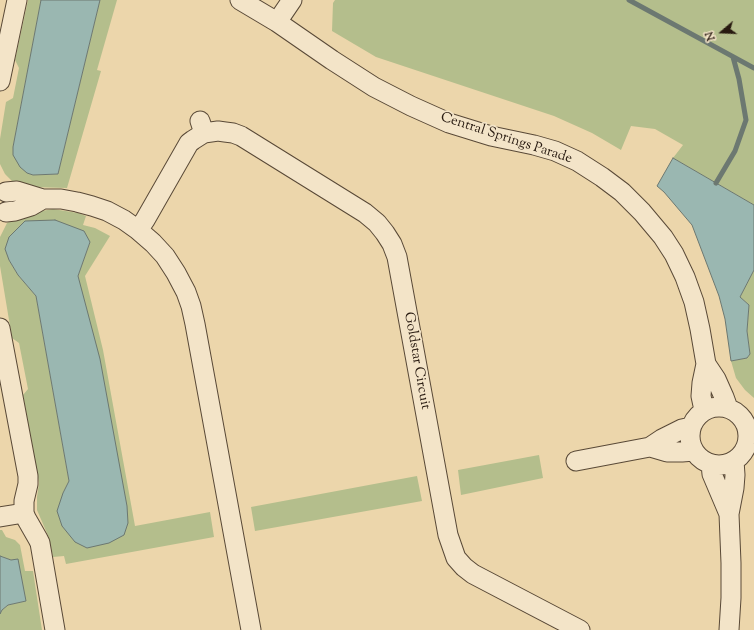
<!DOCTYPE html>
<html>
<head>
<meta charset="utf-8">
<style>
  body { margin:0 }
  #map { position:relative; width:754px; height:630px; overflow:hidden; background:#ecd6ab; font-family:"Sorts Mill Goudy",serif }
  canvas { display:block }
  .north { position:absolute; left:702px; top:12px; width:40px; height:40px; -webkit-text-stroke:3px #f3e4c8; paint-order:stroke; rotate:251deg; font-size:11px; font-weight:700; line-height:16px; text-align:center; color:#281a10 }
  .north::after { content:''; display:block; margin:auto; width:14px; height:18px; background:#281a10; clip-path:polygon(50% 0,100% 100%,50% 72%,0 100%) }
</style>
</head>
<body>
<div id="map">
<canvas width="754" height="630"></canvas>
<div class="north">N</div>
</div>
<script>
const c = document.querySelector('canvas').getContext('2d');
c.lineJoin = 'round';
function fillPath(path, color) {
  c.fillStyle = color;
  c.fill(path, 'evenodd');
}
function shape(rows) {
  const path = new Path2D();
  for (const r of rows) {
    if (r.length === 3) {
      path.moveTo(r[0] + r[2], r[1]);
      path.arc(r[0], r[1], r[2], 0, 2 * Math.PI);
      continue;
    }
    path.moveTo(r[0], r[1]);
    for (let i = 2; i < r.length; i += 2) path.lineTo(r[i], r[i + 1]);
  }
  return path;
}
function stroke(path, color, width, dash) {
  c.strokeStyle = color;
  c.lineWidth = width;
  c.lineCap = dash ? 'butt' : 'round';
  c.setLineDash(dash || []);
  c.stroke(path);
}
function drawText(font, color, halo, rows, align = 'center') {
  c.font = font + ' "Sorts Mill Goudy",serif';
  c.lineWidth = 3.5;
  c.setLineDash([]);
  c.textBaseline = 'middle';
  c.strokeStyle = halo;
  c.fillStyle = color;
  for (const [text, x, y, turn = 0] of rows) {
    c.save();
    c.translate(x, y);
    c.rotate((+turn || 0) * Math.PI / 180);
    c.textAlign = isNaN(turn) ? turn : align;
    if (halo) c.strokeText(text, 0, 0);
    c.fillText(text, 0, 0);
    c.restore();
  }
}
fillPath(shape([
  [28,0,41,0,13,147,27,173,33,175,58,174,100,0,117,0,97,70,101,71,67,188,31,187,21,185,12,181,5,174,0,164,0,139,6,102,13,98,19,68,15,60],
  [335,0,754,0,754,205,673,158,683,145,655,129,631,126,621,150,592,133,554,116,376,57,332,31,333,3],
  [53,209,78,213,86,216,83,225,95,228,110,236,85,276,103,350,135,526,210,512,214,537,66,564,64,556,53,557,49,538,37,510,37,497,39,483,23,395,28,389,19,343,12,338,0,266,0,237,7,223,24,214],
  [90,242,78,276,79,283,75,542,63,493,69,481,36,296,18,275,9,260],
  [754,270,754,398,745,390,736,378,731,361,747,358,750,354,747,331,749,305,740,297],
  [539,455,543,478,461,495,458,470],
  [417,476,422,501,255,531,251,507],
  [0,530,2,530,6,537,15,540,20,545,25,571,33,571,42,630,0,630,0,614,2,610,8,605,26,601,11,560,0,556]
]), '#b4be8c');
const water = shape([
  [41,0,100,0,58,174,33,175,27,173,20,167,13,155,13,147,41,0],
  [673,158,754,205,754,270,740,297,749,305,747,331,750,354,747,358,731,361,725,319,719,296,692,225,664,192,657,186,673,158],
  [55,220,84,231,90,242,78,276,100,359,127,506,128,523,124,535,109,543,87,548,75,542,62,526,57,511,63,493,69,481,36,296,18,275,9,260,5,249,9,237,25,221,55,220],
  [0,556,11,560,18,559,26,601,8,605,2,610,0,614,0,556]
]);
fillPath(water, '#9ab7b1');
stroke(water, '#6c7871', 1);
stroke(shape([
  [629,0,754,68],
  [716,183,735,151,746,120,739,79,733,57]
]), '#6c7871', 5);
const minor = shape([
  [240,0,277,22,332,60,374,87,411,106,449,123,491,136,534,145,555,151,577,161,602,177,622,192,642,212,663,237,674,254,685,277,694,302,700,329,706,364,702,383,701,396,704,410],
  [277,22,292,0],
  [0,81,17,0],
  [204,133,218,131,225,132,233,133,241,136,365,213,377,223,385,233,392,244,397,257,448,535,456,558,464,567,473,574,580,630],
  [6,192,17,191,43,199,61,199,77,202,92,206,107,211,124,220,138,230,153,243,165,256,176,273,186,292,191,306,195,324,251,630],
  [6,212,15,211,31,206,43,199],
  [138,230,145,220,189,143,193,140,204,133,200,121],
  [0,328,28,476,28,484,24,501,24,513,26,518,38,539,40,543,55,630],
  [706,364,716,379,724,397,728,408],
  [719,436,29],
  [650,447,667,452,682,452,694,451],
  [576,461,650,447,662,439,682,429,691,427],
  [711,464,712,474,729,514],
  [0,517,24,513],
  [729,630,731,598,731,563,729,514,734,488,735,475,734,461]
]);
stroke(minor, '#594937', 21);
stroke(minor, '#f3e4c8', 19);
drawText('14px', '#281a10', '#f3e4c8', [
  ["Central Springs Parade",506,139,18],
  ["Goldstar Circuit",416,361,80]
]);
</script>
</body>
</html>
